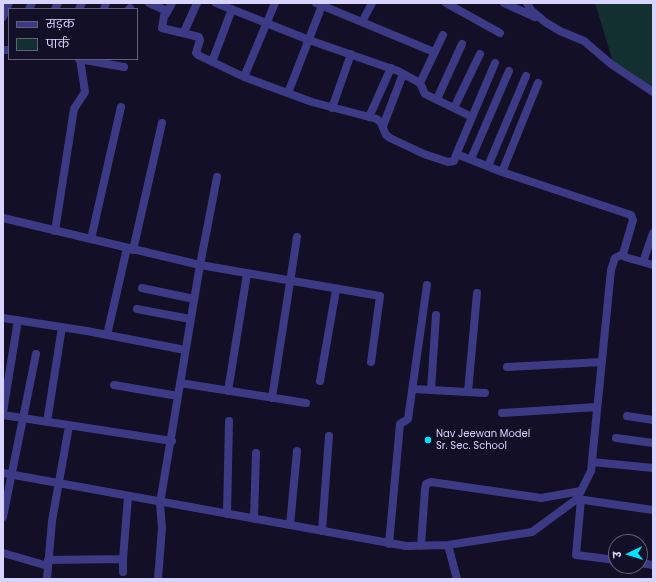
<!DOCTYPE html>
<html>
<head>
<meta charset="utf-8">
<style>
  body { margin:0 }
  #map { position:relative; width:656px; height:582px; overflow:hidden; background:#130f26; font-family:Poppins,"Noto Sans Devanagari",sans-serif }
  canvas { display:block }
  .frame { position:absolute; inset:0; border:4px solid #d9d4ff; pointer-events:none }
  .legend { position:absolute; left:8px; top:8px; width:130px; height:52px; box-sizing:border-box; background:#130f26; border:1px solid #625e7d; margin:0; padding:5px 7px; list-style:none; font-size:12px; color:#d9d4ff }
  .legend li { display:flex; align-items:center; gap:8px; height:20px }
  .legend b { width:20px; border:1px solid #625e7d }
  .north { position:absolute; left:608px; top:534px; width:40px; height:40px; box-sizing:border-box; background:#130f26; border:1px solid #625e7d; border-radius:50%; rotate:266deg; font-size:11px; font-weight:700; line-height:16px; text-align:center; color:#d9d4ff }
  .north::after { content:''; display:block; margin:auto; width:14px; height:18px; background:#00e5ff; clip-path:polygon(50% 0,100% 100%,50% 72%,0 100%) }
</style>
</head>
<body>
<div id="map">
<canvas width="656" height="582"></canvas>
<div class="frame"></div>
<ul class="legend">
<li><b style="height:5px;background:#3d3a85"></b>सड़क</li>
<li><b style="height:11px;background:#12302f"></b>पार्क</li>
</ul>
<div class="north">उ</div>
</div>
<script>
const c = document.querySelector('canvas').getContext('2d');
c.lineJoin = 'round';
function fillPath(path, color) {
  c.fillStyle = color;
  c.fill(path, 'evenodd');
}
function shape(rows) {
  const path = new Path2D();
  for (const r of rows) {
    path.moveTo(r[0], r[1]);
    for (let i = 2; i < r.length; i += 2) path.lineTo(r[i], r[i + 1]);
  }
  return path;
}
function stroke(path, color, width, dash) {
  c.strokeStyle = color;
  c.lineWidth = width;
  c.lineCap = dash ? 'butt' : 'round';
  c.setLineDash(dash || []);
  c.stroke(path);
}
function drawText(font, color, halo, rows, align = 'center') {
  c.font = font + ' Poppins,sans-serif';
  c.lineWidth = 3.5;
  c.setLineDash([]);
  c.textBaseline = 'middle';
  c.strokeStyle = halo;
  c.fillStyle = color;
  for (const [text, x, y, turn = 0] of rows) {
    c.save();
    c.translate(x, y);
    c.rotate((+turn || 0) * Math.PI / 180);
    c.textAlign = isNaN(turn) ? turn : align;
    if (halo) c.strokeText(text, 0, 0);
    c.fillText(text, 0, 0);
    c.restore();
  }
}
fillPath(shape([
  [595,3,653,3,653,88,613,62]
]), '#12302f');
stroke(shape([
  [149,3,165,10,162,28,199,37,200,40,196,53,198,55,244,77,312,102,377,119,381,123,386,135,390,138,424,154,448,162,454,161,456,155,459,155,502,172,631,215,633,220,623,254,625,257,653,265],
  [216,3,309,40,398,71,420,83,425,94,472,117],
  [316,3,434,52],
  [446,3,500,33],
  [504,3,535,17],
  [527,3,531,10,545,22,560,31,584,41,611,64,653,92],
  [29,9,32,3],
  [55,9,58,3],
  [79,9,82,3],
  [104,9,106,3],
  [129,9,130,8],
  [166,14,172,3],
  [3,17,9,3],
  [362,22,372,3],
  [184,32,197,3],
  [3,50,9,50],
  [79,59,124,67],
  [212,62,232,9],
  [244,77,275,3],
  [420,83,443,35],
  [288,93,323,3],
  [437,99,462,44],
  [332,108,351,54],
  [454,108,480,54],
  [369,117,391,68],
  [383,126,403,74],
  [456,155,495,63],
  [471,159,509,71],
  [488,166,526,76],
  [502,172,538,83],
  [3,218,200,265,380,296,371,362],
  [55,231,74,109,85,92,80,59],
  [91,239,121,107],
  [133,250,162,123],
  [643,262,653,233],
  [142,288,194,299],
  [137,309,190,319],
  [3,318,87,331,185,350],
  [107,335,127,248],
  [507,367,602,362],
  [320,381,336,290],
  [180,383,306,403],
  [114,385,178,396,160,503,162,528,158,579],
  [413,389,485,393],
  [431,390,436,315],
  [228,391,247,274],
  [468,392,477,293],
  [178,396,200,265,217,177],
  [272,398,297,237],
  [3,412,18,320],
  [502,413,597,407],
  [3,415,172,441],
  [627,416,653,420],
  [47,422,62,327],
  [616,438,653,443],
  [592,462,653,468],
  [3,473,406,546,448,545,532,532,577,499,591,471,611,270,615,258,623,254],
  [577,499,653,510],
  [581,499,576,555,616,560],
  [227,514,229,421],
  [3,517,36,354],
  [254,519,256,453],
  [290,525,297,451],
  [322,531,329,436],
  [389,544,400,424,408,419,427,285],
  [448,545,457,579],
  [421,546,425,489,426,484,431,482,541,498,581,491],
  [3,553,48,566],
  [48,560,123,559,128,497],
  [640,563,653,565],
  [123,572,123,559],
  [47,579,52,521,69,426]
]), '#3d3a85', 8);
for (const [x, y, r, color] of [
  [428,440,4,"#00e5ff"]
]) {
  const dot = new Path2D();
  dot.arc(x, y, r, 0, 2 * Math.PI);
  c.fillStyle = color;
  c.fill(dot);
  stroke(dot, '#130f26', 1.5);
}
drawText('10px', '#d9d4ff', '#130f26', [
  ["Nav Jeewan Model",436,434],
  ["Sr. Sec. School",436,446]
], 'left');
</script>
</body>
</html>
